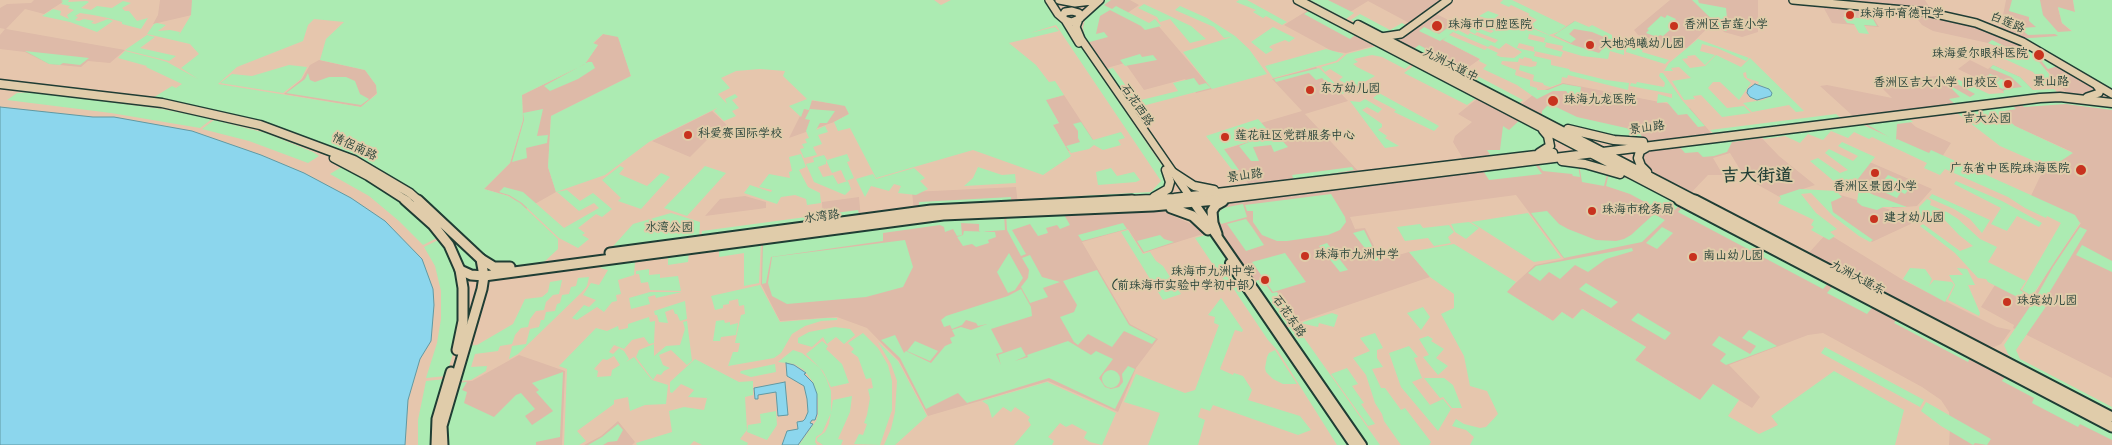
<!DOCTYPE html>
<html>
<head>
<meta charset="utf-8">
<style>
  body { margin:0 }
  canvas { display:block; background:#e6c6ad }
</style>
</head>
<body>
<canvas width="2112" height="445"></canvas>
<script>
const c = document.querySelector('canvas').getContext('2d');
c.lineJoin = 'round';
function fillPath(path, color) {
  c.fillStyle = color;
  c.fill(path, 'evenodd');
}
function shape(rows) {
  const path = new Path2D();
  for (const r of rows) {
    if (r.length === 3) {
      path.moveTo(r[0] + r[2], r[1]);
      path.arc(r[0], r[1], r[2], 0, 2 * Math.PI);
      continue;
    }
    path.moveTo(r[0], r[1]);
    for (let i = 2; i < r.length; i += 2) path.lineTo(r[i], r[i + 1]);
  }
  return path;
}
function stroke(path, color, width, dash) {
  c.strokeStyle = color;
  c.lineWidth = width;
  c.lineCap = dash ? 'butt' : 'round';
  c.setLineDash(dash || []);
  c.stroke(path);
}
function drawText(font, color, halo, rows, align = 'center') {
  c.font = font + ' Kalam,"LXGW WenKai TC",sans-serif';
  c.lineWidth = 4;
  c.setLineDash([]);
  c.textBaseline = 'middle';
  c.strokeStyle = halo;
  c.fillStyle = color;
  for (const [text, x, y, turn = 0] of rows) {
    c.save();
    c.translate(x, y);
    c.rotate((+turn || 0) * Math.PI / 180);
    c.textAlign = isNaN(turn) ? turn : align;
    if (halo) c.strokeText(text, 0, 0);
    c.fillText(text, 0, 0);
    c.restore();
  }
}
fillPath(shape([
  [34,0,66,0,44,14,25,9,6,29,125,50,110,63,88,61,81,67,49,64,25,52,0,49,0,35,5,29,0,28,0,8,7,4,31,3],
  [160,0,192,0,192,15,153,24,158,15],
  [1100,0,1130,0,1139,5,1126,14,1147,25,1156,23,1212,89,1196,93,1185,79,1144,90,1125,63,1103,69,1083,37,1082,32,1084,19],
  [1310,0,1448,0,1432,12,1461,26,1443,40,1480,59,1456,76,1401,44,1401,34,1413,25,1368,1,1342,17],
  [1670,0,1758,0,1758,32,1742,37,1724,32,1714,22,1687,48,1638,35,1634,30],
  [1793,0,1925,0,1933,13,2000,31,2006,0,2073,0,2075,12,2058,8,2062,23,2076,35,2100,90,2087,97,2068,95,2048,71,1988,43,1933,31,1922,25,1911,11,1867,7,1879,27,1832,23,1821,3],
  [1313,7,1381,44,1346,53,1332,51,1284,25],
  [1574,21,1608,37,1606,57,1589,53,1554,35],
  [603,34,618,36,631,76,551,116,548,167,556,192,526,209,509,196,484,189,510,163,523,120,522,95,585,64,598,45,593,44],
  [319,60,365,70,376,85,377,93,361,107,284,94,302,79,310,65],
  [1970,60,1988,69,1993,65,2020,77,2037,94,2011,97,2003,91,1958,69],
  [1316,67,1348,101,1305,114,1361,174,1252,188,1222,150,1271,135,1261,123,1302,111,1272,79],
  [1936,76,1945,84,1954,79,1994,99,1854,117,1820,86,1827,85,1892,98,1880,86,1879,82],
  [1563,83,1690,108,1712,134,1635,142,1567,129,1542,121,1517,108,1534,94],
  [1064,95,1096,144,1068,151,1053,125,1059,123,1045,100],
  [1481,96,1534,124,1550,144,1465,162,1453,142,1455,136,1472,122,1458,114],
  [808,100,845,105,849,114,834,122,789,138],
  [2112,103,2112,378,2013,328,2014,325,1981,307,2000,277,2033,297,2051,266,2081,223,2029,200,2045,166,2050,168,2072,152,2015,126,1990,104],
  [712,111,729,127,709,138,690,157,652,141],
  [1902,115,1916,127,1951,143,1940,160,1872,129,1857,120],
  [1756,132,1779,156,1815,185,1791,193,1803,210,1751,181,1741,171,1730,153,1713,158,1723,175,1708,175,1688,196,1645,170,1640,151],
  [1865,160,1932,189,1917,206,1893,208,1846,185],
  [1562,161,1615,172,1632,178,2112,427,2112,445,1949,445,1950,427,1949,412,1941,400,1922,387,1823,333,1808,335,1729,365,1760,397,1752,408,1713,384,1700,400,1635,360,1646,347,1583,309,1572,319,1562,312,1553,321,1506,292,1535,265,1564,259,1516,195,1350,217,1355,229,1365,228,1381,260,1409,252,1430,277,1281,328,1217,234,1214,207,1221,202,1535,162],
  [1016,187,1018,205,914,212,912,192],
  [1827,191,1901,213,1915,222,1872,242,1834,215,1816,193],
  [745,196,766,202,766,208,705,216,720,199],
  [859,197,861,219,823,224,822,202],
  [1153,207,1209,232,1143,253,1128,229,1082,242,1130,324,1158,339,1136,368,1118,412,1048,381,928,416,899,361,867,328,837,317,780,321,761,284,762,239,902,220],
  [1827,233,1903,280,1997,327,2011,330,2001,344,1994,347,1984,345,1805,257],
  [519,355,565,371,562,445,443,445,454,382,472,381],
  [618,421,635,442,632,445,584,445,601,436]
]), '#debaa8');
fillPath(shape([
  [63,0,69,0,68,2,87,1,89,2,81,8,91,10,97,6,112,8,123,1,131,3,122,8,125,11,129,11,137,21,148,18,141,29,122,24,122,22,108,18,93,15,80,13,75,16,78,17,75,20,79,21,84,19,94,21,91,23,95,24,108,19,113,21,97,32,70,22,42,16,53,9,61,11,60,15,69,19,67,15,74,10,68,8,70,6,61,4,63,2,61,1],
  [192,0,934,0,941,5,951,0,1049,0,1165,170,1168,185,1156,196,1047,203,1046,198,1151,192,1161,181,1056,25,1030,33,1055,27,1059,31,1009,43,1004,39,1036,65,1049,82,1055,81,1064,95,1046,100,1059,123,1053,125,1071,156,1043,175,973,150,876,178,850,128,838,131,834,122,849,114,845,106,812,100,809,110,804,109,801,117,789,106,807,99,783,76,785,71,760,69,736,71,721,78,730,88,718,94,727,104,725,99,735,94,738,97,732,100,739,108,732,111,736,116,724,121,714,111,717,108,649,142,605,175,556,192,548,167,551,116,631,76,618,37,603,34,593,43,598,45,585,64,522,95,523,120,510,163,484,189,508,196,520,203,558,239,558,249,544,262,506,267,495,267,386,178,281,131,148,101,172,86,176,88,182,84,146,67,147,66,118,58,125,51,157,59,167,62,198,79,181,68,199,54,190,44,147,34,154,24,157,23,166,25,158,31,170,30,180,32,179,35,191,15],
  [314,19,344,22,326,39,320,60,365,70,376,85,377,94,361,107,218,84,237,67,303,41,308,25],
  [1102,0,1111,0,1104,5,1112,9,1116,6,1149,23,1155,19,1161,26,1145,30,1141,26,1110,10,1100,16,1096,34,1104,32,1108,37,1086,43,1083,28,1085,19],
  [1239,0,1247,0,1287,22,1282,25,1266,16,1263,18,1253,12,1256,10,1236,2],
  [1310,0,1328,0,1354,13,1346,19],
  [1503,0,1512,0,1566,26,1558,32,1549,35,1532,27,1532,24,1537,20,1528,15,1530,14,1511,5,1509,7,1500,3],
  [1692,0,1698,0,1699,3,1726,8,1727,18,1721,19,1724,23,1720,24,1727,31,1724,31],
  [2012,0,2040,0,2043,15,2058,32,2072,31,2062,23,2058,7,2075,12,2073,0,2112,0,2112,92,2061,65,2048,69,2035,53,2033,47,2031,52,2058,85,2043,84,2033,72,1996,55,2003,49,1988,43,1992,40,2014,51,2020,47,2028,50,2017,39,2058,36,2055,34,2028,35,2020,28,2036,27,2029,21,2029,17,2009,11],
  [1144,4,1191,26,1206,39,1190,43,1170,19,1160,22,1157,17,1138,8],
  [1180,6,1207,18,1235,36,1249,49,1267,74,1212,89,1183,52,1232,37,1224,38,1214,27,1175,10],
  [1312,9,1358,33,1350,39,1304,14],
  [1488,11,1499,15,1494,19,1503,23,1506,21,1527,28,1529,27,1570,44,1599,53,1607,44,1601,41,1604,37,1592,32,1574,29,1569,34,1576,39,1571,43,1554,35,1575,21,1589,27,1592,25,1612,35,1612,38,1622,40,1622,45,1611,42,1610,45,1624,49,1624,55,1610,51,1608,59,1582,56,1562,50,1563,46,1544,42,1545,38,1529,34,1528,39,1546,43,1545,47,1563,52,1561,57,1534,51,1534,47,1519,43,1517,48,1535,52,1534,56,1551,60,1551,65,1569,69,1570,71,1606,80,1629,83,1628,90,1568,75,1567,78,1562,77,1561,83,1559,84,1550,87,1544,85,1543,83,1533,81,1534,75,1519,70,1520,65,1531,67,1536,66,1537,62,1532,61,1532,59,1524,57,1523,59,1519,58,1518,62,1502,61,1501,64,1516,70,1515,75,1530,80,1530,86,1537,88,1537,90,1548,90,1563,84,1581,87,1580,95,1569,95,1566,91,1553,91,1537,99,1517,85,1483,69,1487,65,1479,61,1480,59,1443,40,1447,37,1440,41,1419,31,1424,27,1439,34,1453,24,1460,27,1454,32,1458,30,1468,35,1470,33,1495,43,1498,40,1477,32,1475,34,1461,27,1466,24,1491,33,1494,31,1470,21,1475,18,1486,24,1489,23,1491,20,1479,16],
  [1453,32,1488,47,1491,45,1499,49,1506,43,1522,52,1514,58,1501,57,1496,55,1498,53,1487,48,1485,50,1449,35],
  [1360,14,1390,30,1402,23,1409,27,1400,33,1380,36,1351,20],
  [1667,15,1676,19,1674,21,1678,23,1663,36,1660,35,1657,37,1646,33,1649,30,1647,29,1661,16,1665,18],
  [1843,17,1873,19,1877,26,1864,25,1869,34,1859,33,1854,24,1847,23],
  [1273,27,1295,38,1289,42,1285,40,1272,45,1269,47,1273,50,1266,54,1251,42],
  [147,35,155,37,140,48,176,56,169,61,125,50],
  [1698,39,1749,58,1746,61,1717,48,1702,44,1700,51,1715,55,1705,65,1695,55,1687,56,1688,58,1682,59,1690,68,1705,66,1716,55,1741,67,1750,58,1804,111,1796,112,1789,105,1752,112,1743,103,1763,100,1769,97,1772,93,1769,89,1758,84,1759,82,1747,78,1746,72,1743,73,1744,77,1751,83,1739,100,1720,82,1713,82,1708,88,1727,108,1744,106,1751,113,1722,117,1701,95,1693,96,1695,99,1684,100,1672,81,1691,78,1679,67,1671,68,1673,71,1664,71,1669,63],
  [1381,45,1414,62,1405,69,1382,57,1372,55,1354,59,1358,62,1353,64,1357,67,1375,76,1354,88,1339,80,1343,77,1330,69,1325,72,1321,67,1338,62,1347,54],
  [1419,45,1464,69,1455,75,1411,51],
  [1627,45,1643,49,1642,52,1669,60,1665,64,1626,52],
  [1326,49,1344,54,1336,61,1273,78,1265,66],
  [25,51,71,56,89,58,80,65,63,63,60,65,49,64],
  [1140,54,1142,57,1153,55,1157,60,1125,66,1120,60],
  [588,62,592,62,595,68,578,79,550,91,544,86],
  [1416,64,1479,96,1467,105,1404,73],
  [289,65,307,67,301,79,283,93,220,83,232,74,252,76],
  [1993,65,2020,77,2033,90,2054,89,2059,94,2032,94,1955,104,1949,99,1960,97,1947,84,1970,97,1975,94,1952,81,1957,79,1989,94,2004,93,2003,91,2006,89,2022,87,2011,77,1990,68],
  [1113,68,1137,101,1178,91,1173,83,1194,78,1199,85,1206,83,1211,88,1131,109,1105,70],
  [1319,68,1345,93,1338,95,1322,78,1316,80,1309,73,1276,82,1274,79],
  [1466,70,1523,100,1516,106,1458,76],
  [308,73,310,80,315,82,329,77,346,77,355,81,360,94,369,99,361,105,286,93,305,79],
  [1660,73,1663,73,1682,100,1705,126,1698,127,1687,114,1678,115,1667,102,1657,103,1658,94,1672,98,1672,94,1630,86,1631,83,1636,84,1637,82,1664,87,1665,83,1659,76],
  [1990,74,2000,78,1993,85,2001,79,2010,83,2003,89,1996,86,1984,87,1977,84],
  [32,92,162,109,212,119,200,128,111,113,7,100,17,93],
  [1379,93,1417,114,1439,126,1434,131,1394,112,1396,110,1373,98],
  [2041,98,2112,103,2112,110,2066,104,2024,107,2017,101],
  [1365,99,1382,109,1378,113,1367,107,1362,110,1382,124,1382,127,1378,130,1387,136,1385,138,1399,146,1385,148,1350,101,1360,102],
  [2008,102,2016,109,1999,112,2015,126,2073,153,2050,168,2000,146,1952,109],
  [1547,106,1554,106,1577,117,1626,128,1640,133,1643,139,1626,140,1566,127,1542,116,1542,111],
  [543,109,537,136,548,135,547,143,526,148,527,158,512,162,524,120,523,113],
  [810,109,835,111,827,123,820,123,816,130,825,126,828,132,818,135,822,144,813,147,817,155,804,158,800,149,804,148,802,144,807,143,805,139,809,138,806,131,810,120,805,119],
  [1836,114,1841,118,1713,133,1710,130],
  [1905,115,1913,122,1897,124,1896,140,1897,139,1929,153,1931,150,2075,215,2080,223,2032,296,2022,290,2061,223,2047,216,2046,218,2025,208,2008,197,1945,169,1940,175,1924,168,1927,163,1872,137,1869,139,1854,132,1848,138,1831,131,1823,140,1808,134,1800,143,1785,136,1764,139,1758,133,1857,122,1889,137,1861,121],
  [1522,118,1547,136,1545,150,1493,159,1487,150,1500,150,1503,126,1509,130],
  [1258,119,1272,135,1268,137,1277,135,1288,147,1274,152,1271,145,1253,147,1259,161,1251,161,1239,146,1254,140,1224,149,1239,170,1233,171,1206,136],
  [214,120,266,133,313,152,319,156,308,163,249,141,202,129],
  [1081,122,1093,140,1121,132,1125,138,1118,140,1121,145,1103,150,1094,145,1089,149,1071,153,1066,146,1080,142,1078,138,1078,131,1073,124],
  [1756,133,1760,138,1732,142,1727,152,1714,156,1703,157,1698,152,1685,153,1677,144],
  [1842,142,1875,157,1851,188,1836,183,1810,161,1818,158,1840,173,1848,170,1825,153,1829,149,1853,161,1858,156,1838,146],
  [801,154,806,167,799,170,808,187,820,193,821,203,807,205,806,199,795,195,781,197,777,204,744,193,750,185,771,192,772,190,759,187,769,174,790,178,789,172,792,171,789,157],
  [847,154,850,161,847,162,854,178,846,181,841,170,832,173,826,160,826,164,818,167,823,177,833,175,838,184,848,181,851,189,845,195,814,182,806,164,814,162,813,158,824,155,827,160],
  [1547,162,1575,163,1578,165,1580,177,1573,176,1572,174,1543,171,1537,163],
  [1534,163,1542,174,1489,180,1482,169],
  [1579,164,1608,171,1604,186,1582,182],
  [343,166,352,170,409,206,439,237,423,245,399,221,369,196,330,174],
  [620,166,624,168,619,174,647,186,661,173,670,177,641,209,618,201,621,198,602,180],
  [705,166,726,173,687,216,664,208],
  [978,167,1002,175,1015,174,1016,183,964,186,973,178],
  [1352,167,1354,170,1294,180,1292,175],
  [914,168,925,178,920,181,928,189,916,195,898,193,901,186,894,184,889,191,871,186,865,197,856,179,873,174,876,179],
  [1111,168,1117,176,1134,172,1140,180,1136,182,1098,185,1096,172],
  [1609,172,1653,188,1682,203,1669,215,1630,194,1606,186],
  [1888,175,1900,180,1912,186,1905,194,1901,192,1897,198,1877,189],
  [1956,181,2002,201,2042,223,2039,227,2017,216,2007,231,1991,224,2001,208,1954,184],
  [504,187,523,192,564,228,599,208,594,203,579,211,557,192,567,190,580,201,593,193,612,209,602,217,596,214,578,228,585,233,582,235,589,239,578,248,559,238,522,203,509,195,499,192],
  [1859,188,1874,195,1907,207,1883,207,1877,210,1862,206,1857,202],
  [1800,189,1836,191,1842,197,1831,202,1833,212,1873,240,1870,242,1859,236,1833,216,1811,193,1801,194,1816,213,1837,229,1830,232,1835,236,1829,240,1811,230,1814,227,1811,225,1814,220,1778,203,1781,198,1779,196],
  [1331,194,1345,217,1346,222,1340,230,1328,235,1287,241,1277,241,1262,235,1253,222,1253,211,1247,211,1245,205],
  [1932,194,1990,220,1982,233,1970,219,1954,209,1929,198],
  [1011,197,1011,205,919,210,919,202],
  [1927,199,1931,201,1930,205,1947,212,1958,219,1980,239,1997,247,1988,262,2026,281,2020,290,2031,297,2027,302,1988,282,1986,279,1978,278,1955,253,1920,226,1923,224,1960,251,1973,246,1959,235,1940,215,1929,216,1933,222,1926,223,1920,215,1919,207],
  [1243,204,1247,217,1221,224,1218,217,1219,212,1223,208],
  [1685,204,1830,281,1823,289,1678,212],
  [858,210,860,218,701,239,702,231],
  [1062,211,1070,225,1060,229,1057,225,1046,228,1048,233,1038,236,1030,224,1012,230,1026,254,1021,256,1007,230,1006,213],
  [1547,211,1559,224,1568,229,1596,240,1616,241,1624,239,1631,235,1654,214,1665,220,1642,242,1564,258,1531,213],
  [671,213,700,222,699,241,607,253,633,224],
  [1004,213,1005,230,979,232,979,224,961,223,962,235,957,236,953,229,945,232,944,227,940,225,883,233,883,241,771,257,766,283,762,284,763,240,901,221],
  [1528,213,1561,258,1534,262,1471,222],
  [1246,219,1252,227,1264,245,1246,251,1227,224],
  [1469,222,1479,228,1466,239,1455,232,1451,224],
  [1123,223,1127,229,1082,241,1078,235],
  [1420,224,1423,228,1449,225,1454,232,1448,237,1451,243,1434,246,1428,238,1405,241,1397,227],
  [1662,227,1673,233,1657,249,1646,243],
  [2080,227,2087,230,2043,303,2047,305,2016,350,2020,359,2112,407,2110,415,2017,363,2008,354,2004,345,2035,299,2053,267],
  [1128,230,1143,254,1150,252,1156,261,1163,266,1181,294,1163,300,1121,232],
  [1364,230,1379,260,1375,261,1353,233],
  [964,231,995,232,996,237,988,240,989,243,976,247,972,244,963,246,957,237,963,235],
  [1209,234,1241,281,1227,285,1195,238],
  [1160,235,1164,239,1174,242,1144,252,1137,241],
  [440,239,450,253,456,269,462,303,456,344,446,376,426,378,437,343,441,319,441,291,435,266,424,247],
  [905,240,913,267,903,287,866,297,787,304,772,296,768,283,772,257],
  [457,241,477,261,479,273,465,269,461,259,453,249,453,243],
  [761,241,759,283,744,286,744,253,719,257,719,246],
  [1327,243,1348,270,1340,272,1319,246],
  [1454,244,1516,282,1507,292,1553,321,1562,312,1573,319,1582,309,1646,347,1635,360,1700,400,1713,384,1739,400,1728,416,1759,434,1778,425,1771,416,1834,371,1904,410,1895,445,1470,445,1474,437,1466,430,1452,426,1456,419,1464,424,1480,428,1486,427,1498,414,1487,391,1470,386,1464,356,1441,314,1454,308,1454,294,1430,277,1409,252],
  [2082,245,2112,261,2112,272,2076,255],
  [1632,248,1633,251,1606,259,1588,272,1575,265,1560,279,1549,272,1540,281,1528,273,1536,266],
  [689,250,688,262,668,265,668,258,635,262,634,275,618,280,621,294,616,295,617,301,612,302,604,312,597,307,577,320,572,318,584,305,589,307,596,300,583,295,591,283,599,285,608,270,600,268,607,261],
  [1009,253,1023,278,1015,290,1008,293,997,272],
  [1285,253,1306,282,1273,292,1252,262],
  [1030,255,1042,277,1060,282,1043,288,1048,297,1030,303,1021,287,1028,278,1029,270,1022,258],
  [1910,268,1925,269,1932,279,1929,286,1934,280,1952,282,1954,285,1945,302,1903,279],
  [1957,268,1967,269,1975,285,1968,285,1980,313,1979,316,1948,300,1955,285,1949,275,1963,275],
  [649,269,649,275,660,274,660,278,678,276,681,291,650,290,648,282,641,283,639,274,636,274,636,271],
  [1097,270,1129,325,1156,339,1152,344,1124,331,1112,347,1088,334,1078,345,1074,342,1060,317,1074,312,1077,305,1063,281],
  [589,277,587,286,581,293,518,354,509,359,512,346,526,344,530,329,539,327,541,320,544,320,546,312,555,311,557,304,560,303,562,295,569,294,571,287,576,286,578,278],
  [1262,279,1272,293,1277,292,1298,321,1282,326,1252,282],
  [562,280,559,294,553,295,546,302,544,310,536,311,530,319,528,327,521,328,515,335,512,344,500,346,498,351,475,354,471,367,487,366,486,371,471,380,456,381,466,346,477,345,513,324,525,299,542,297,548,292,550,282],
  [1586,283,1618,302,1611,308,1579,289],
  [1835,283,1875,304,1867,314,1827,293],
  [760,285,780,322,826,318,837,318,837,320,821,321,805,326,792,334,781,353,774,358,728,366,733,352,738,352,740,343,735,343,741,315,745,314,744,305,739,306,738,299,729,301,729,304,723,305,723,308,715,310,711,296],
  [1242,285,1352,445,1337,445,1278,351,1268,340,1233,288],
  [1021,289,1031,307,1032,316,991,329,1003,352,996,354,1001,365,998,355,1021,347,1026,356,1015,361,1028,357,1027,355,1068,341,1091,355,1096,351,1113,359,1099,378,1105,387,1111,389,1119,387,1123,382,1122,374,1128,366,1135,369,1115,409,1049,378,967,403,958,393,926,409,900,358,881,340,895,335,904,353,906,351,931,363,945,346,952,343,950,338,955,336,952,330,961,327,971,330,987,324,978,326,976,323,966,320,962,325,952,329,950,325,944,327,941,320,946,316,1008,296],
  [650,292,682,292,656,298,655,295,648,297,650,304,631,309,629,298],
  [1221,298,1243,330,1242,332,1235,330,1220,369,1233,375,1234,373,1243,376,1252,390,1248,400,1300,416,1311,430,1298,435,1213,405,1210,411,1201,408,1198,417,1205,420,1198,445,1148,445,1160,413,1124,402,1136,374,1185,393,1195,390,1219,325,1214,323,1215,317,1208,315],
  [685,301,687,319,680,321,677,314,675,314,673,309,665,312,668,323,659,322,657,315,655,315,654,311],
  [1423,307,1430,317,1421,330,1407,313],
  [1332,313,1338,315,1334,327,1319,323,1318,327,1300,323],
  [1638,313,1671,333,1665,340,1631,320],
  [1899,316,1972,355,1968,362,1894,323],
  [649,317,650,322,655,321,654,343,649,344,644,337,632,340,624,349,614,345,609,352,613,354,619,348,624,351,629,359,626,362,634,357,652,380,668,385,666,404,645,405,630,411,628,397,614,400,614,404,577,431,586,441,579,445,564,445,567,369,559,366,596,328,607,331,618,326,619,330,628,328,628,324],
  [614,356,620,365,612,370,611,376,597,377,598,371,594,369,603,359,607,360],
  [724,320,725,323,730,322,730,325,738,323,736,335,721,337,720,341,713,341,716,321],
  [687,321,692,361,687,365,671,350,659,355,663,365,670,368,664,371,661,375,657,374,653,380,636,357,639,350,654,344,654,356,666,346,680,345,685,329,683,322],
  [1295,325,1380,445,1364,445,1284,329],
  [835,327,850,329,855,335,844,344,836,337,827,344,823,337,812,347,798,343,798,338,809,332],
  [1749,330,1777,346,1726,365,1720,361,1726,354,1712,345,1719,336,1750,354,1756,346,1742,338],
  [863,333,878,348,888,365,892,381,892,410,880,445,854,444,859,434,863,435,867,424,864,423,867,415,870,398,868,389,873,388,871,378,866,379,858,357,851,352,854,349,848,343],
  [1375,333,1383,348,1377,350,1377,358,1383,367,1372,369,1381,388,1385,388,1401,410,1405,408,1431,442,1429,445,1401,445,1384,421,1382,414,1375,403,1366,375,1353,358,1370,351,1360,338],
  [1428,336,1433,339,1431,341,1444,349,1436,358,1448,366,1438,375,1423,357,1429,355,1419,339],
  [822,341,828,346,826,349,842,364,849,383,831,387,823,371,806,354],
  [915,341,938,351,930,361,907,351],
  [878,342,898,361,927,416,895,445,884,445,891,429,895,412,897,381,891,364],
  [1409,346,1418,357,1414,358,1422,378,1412,382,1430,405,1443,399,1451,409,1438,431,1401,387,1389,353],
  [1825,347,1924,400,1920,407,1821,353],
  [793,350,802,353,820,368,826,378,831,391,831,413,822,433,816,437,815,442,817,445,799,445,816,421,818,415,818,400,813,382,804,370,794,364,778,362],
  [1275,350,1297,384,1283,384,1273,379,1266,372,1265,368,1267,357,1269,353],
  [695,359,739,382,753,381,753,395,745,397,747,430,740,439,748,443,747,445,702,445,694,441,690,445,637,445,636,443,672,432,669,411,684,407,704,410,707,398,688,397,694,390,681,384,672,393,670,392,670,382],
  [775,364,776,372,751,377,740,373,741,371],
  [1347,368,1358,384,1352,386,1364,403,1361,404,1375,424,1368,426,1331,374],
  [1111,379,9],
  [563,372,560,437,536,442,536,445,446,445,444,425,455,383,467,382,462,390,467,392,464,403,494,417,516,395,521,393,535,409,525,416,532,425,553,411,536,392,539,390,532,383],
  [2007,373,2112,428,2112,440,2080,424,2078,427,2032,403,2034,398,2002,381],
  [1424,378,1444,378,1453,385,1462,408,1452,408,1443,397,1440,398],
  [445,379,433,445,418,445,418,420,426,381],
  [1047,382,1116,413,1102,445,1090,442,1084,438,1087,432,1072,424,1066,427,1060,423,1048,437,1054,441,1052,445,1014,445,1031,425,1028,420,1030,417,1015,407,1011,412,1003,407,992,418,988,405,982,401],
  [852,396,850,412,838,439,843,440,841,445,823,445,817,441,817,438,825,432,829,424,833,400],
  [1926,402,1991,439,1987,445,1975,443,1973,445,1941,426,1921,411],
  [776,411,777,425,767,440,747,432,748,425,761,423,760,414],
  [618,424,623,430,617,441,608,442,603,445,588,445,602,437]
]), '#acebb2');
const water = shape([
  [1755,84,1769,89,1772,93,1771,96,1757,100,1750,97,1747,93,1748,89,1755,84],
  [0,107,93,117,114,117,192,131,261,155,304,173,351,198,385,221,422,259,433,289,434,305,431,341,420,359,408,400,405,445,0,445,0,107],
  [786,363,794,365,806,373,804,374,813,383,817,394,817,414,815,420,812,420,810,423,813,424,798,445,782,445,787,431,798,429,797,422,803,421,805,419,808,412,807,399,804,386,787,376,786,363],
  [785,382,788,415,778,416,776,392,758,395,758,399,755,399,754,388,785,382]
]);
fillPath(water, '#8cd6ed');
stroke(water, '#6099a3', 1);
const secondaryFar1 = shape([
  [1049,0,1058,14,1065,20,1072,22,1079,19,1100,0],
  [1059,0,1075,3,1092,1],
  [1793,0,1927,12,1976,23,2023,42,2112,94],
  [1062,17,1065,12,1072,11,1079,13,1080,18],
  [1079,19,1076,27,1081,39,1193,201],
  [1065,20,1079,43],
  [1381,37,1401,34,1448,0],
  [2087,97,2099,93,2100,90,2097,86]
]);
const secondary = shape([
  [1192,200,1362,445],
  [1230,263,1354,445]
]);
const primaryFar1 = shape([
  [1298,0,1682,201],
  [1358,25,1697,201],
  [1568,129,1614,140,1643,142],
  [1647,147,1640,151,1638,158,1641,166,1647,172],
  [1539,153,1550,146,1548,136,1543,130],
  [1562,161,1585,164,1620,174],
  [1174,173,1194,186,1214,190],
  [1154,197,1168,189,1170,182,1166,170],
  [1107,201,1174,198,1553,153],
  [1206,201,2040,98,2060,97,2112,103]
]);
const primary = shape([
  [1679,200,2112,427],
  [1695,200,2112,417],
  [1171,208,1193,216,1208,230],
  [1217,234,1213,223,1212,211,1216,205,1223,201],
  [610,253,931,210,1132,200],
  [481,259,494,267,510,267],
  [460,270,471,275,484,276,943,215,1153,206,1216,200]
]);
const trunkFar1 = shape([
  [0,84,162,103,260,125,354,160,410,193,419,201],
  [334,158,368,176,407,201]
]);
const trunk = shape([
  [405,200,433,225,449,245,460,270,463,288,463,321,457,350],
  [418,200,481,259,484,276,482,289,442,426,443,445],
  [436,445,437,419,451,372]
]);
stroke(secondaryFar1, '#1f3d34', 10);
stroke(secondary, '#1f3d34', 12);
stroke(primaryFar1, '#1f3d34', 11);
stroke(primary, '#1f3d34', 13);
stroke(trunkFar1, '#1f3d34', 11);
stroke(trunk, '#1f3d34', 13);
stroke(secondaryFar1, '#e0ccaa', 7);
stroke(secondary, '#e0ccaa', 8);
stroke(primaryFar1, '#e0ccaa', 8);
stroke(primary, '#e0ccaa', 9);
stroke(trunkFar1, '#e0ccaa', 8);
stroke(trunk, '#e0ccaa', 9);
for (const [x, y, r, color] of [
  [1850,15,5,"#c8321e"],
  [1437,26,6,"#c8321e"],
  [1674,26,5,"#c8321e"],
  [1590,45,5,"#c8321e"],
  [2039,55,6,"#c8321e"],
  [2008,84,5,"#c8321e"],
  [1310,90,5,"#c8321e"],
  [1553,101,6,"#c8321e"],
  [688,135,5,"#c8321e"],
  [1225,137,5,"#c8321e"],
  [2081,170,6,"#c8321e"],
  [1875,173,5,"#c8321e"],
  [1592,211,5,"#c8321e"],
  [1874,219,5,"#c8321e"],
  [1305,256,5,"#c8321e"],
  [1693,257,5,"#c8321e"],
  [1265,280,5,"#c8321e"],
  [2007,302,5,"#c8321e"]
]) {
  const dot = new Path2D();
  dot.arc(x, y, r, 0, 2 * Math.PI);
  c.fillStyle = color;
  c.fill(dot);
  stroke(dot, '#e0ccaa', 2);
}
drawText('12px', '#1f3d34', '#e0ccaa', [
  ["珠海市育德中学",1860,15],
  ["珠海市口腔医院",1448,26],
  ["香洲区吉莲小学",1684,26],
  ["大地鸿曦幼儿园",1600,45],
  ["珠海爱尔眼科医院",2028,55,"right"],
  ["香洲区吉大小学 旧校区",1998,84,"right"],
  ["东方幼儿园",1320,90],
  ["珠海九龙医院",1564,101],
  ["科爱赛国际学校",698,135],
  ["莲花社区党群服务中心",1235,137],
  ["广东省中医院珠海医院",2070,170,"right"],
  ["香洲区景园小学",1875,188,"center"],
  ["珠海市税务局",1602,211],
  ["建才幼儿园",1884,219],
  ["珠海市九洲中学",1315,256],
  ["南山幼儿园",1703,257],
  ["珠海市九洲中学",1255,273,"right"],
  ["(前珠海市实验中学初中部)",1255,287,"right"],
  ["珠宾幼儿园",2017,302]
], 'left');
drawText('12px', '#1f3d34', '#e0ccaa', [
  ["白莲路",2007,24,22],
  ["九洲大道中",1450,66,27],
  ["景山路",2051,83],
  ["石花西路",1136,106,56],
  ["景山路",1647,129,-7],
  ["情侣南路",354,148,25],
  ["景山路",1245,177,-8],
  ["水湾路",822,218,-8],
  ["九洲大道东",1857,279,28],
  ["石花东路",1288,317,55]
]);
drawText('12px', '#26463a', '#e0ccaa', [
  ["吉大公园",1987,120],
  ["水湾公园",669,229]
]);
drawText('bold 18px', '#1f3d34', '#e0ccaa', [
  ["吉大街道",1757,178]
]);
</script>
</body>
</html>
